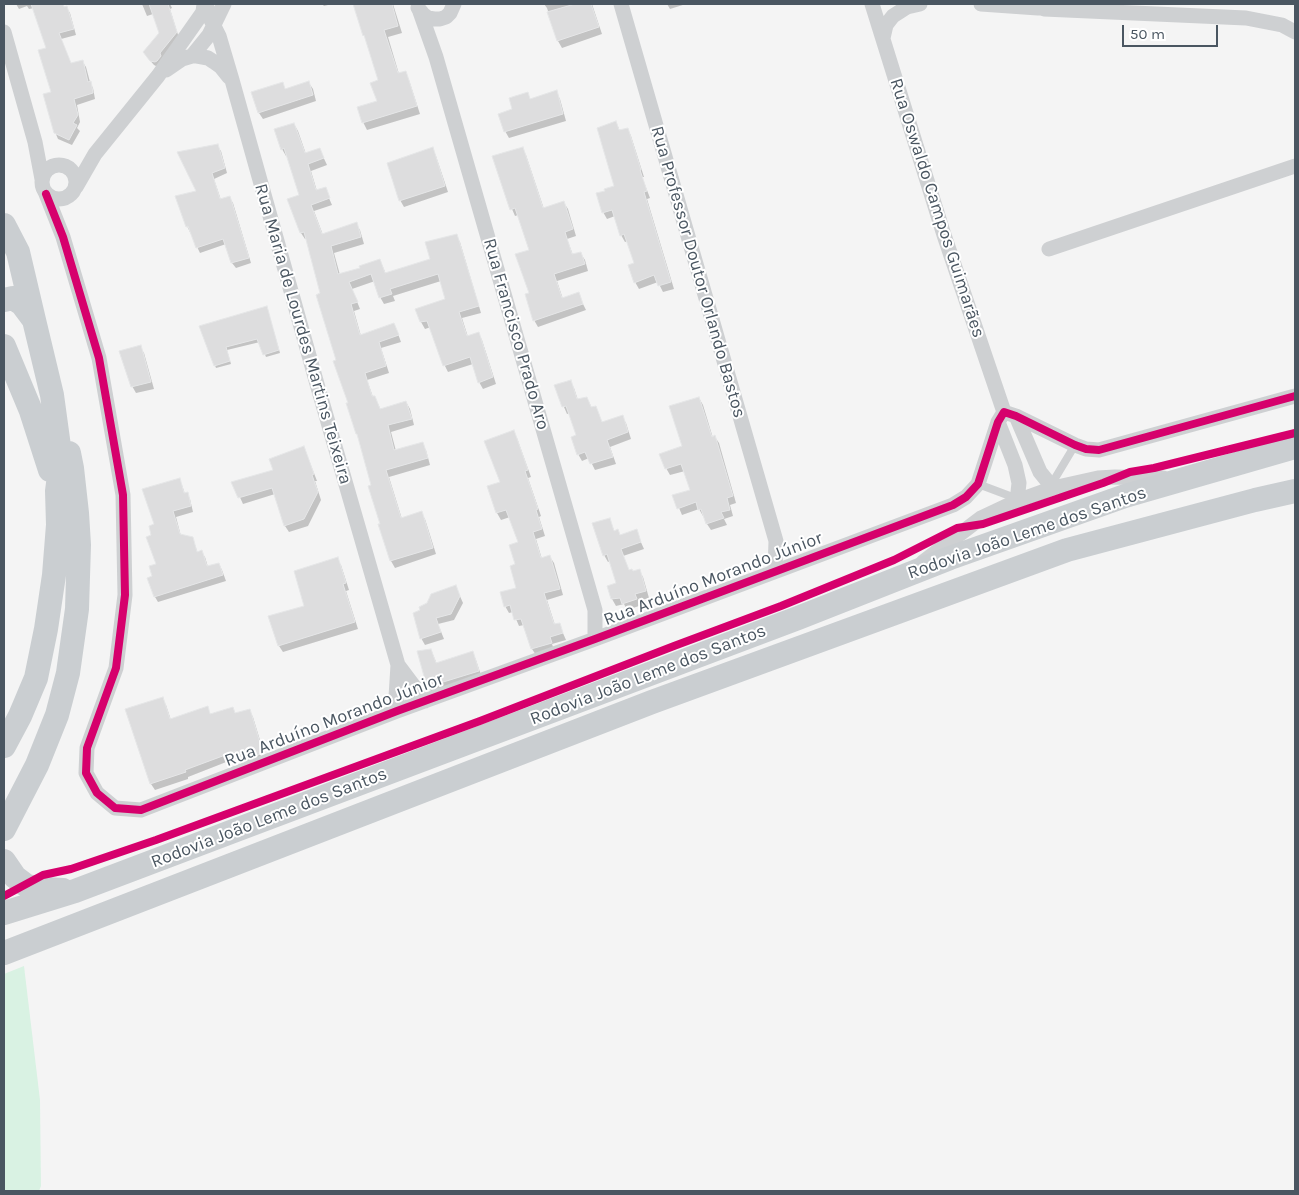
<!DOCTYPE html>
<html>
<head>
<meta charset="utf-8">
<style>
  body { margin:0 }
  #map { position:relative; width:1299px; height:1195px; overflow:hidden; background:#f4f4f4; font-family:Karla,sans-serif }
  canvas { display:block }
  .frame { position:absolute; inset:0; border:5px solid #4a5661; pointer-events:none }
  .scale { position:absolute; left:1122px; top:25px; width:96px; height:22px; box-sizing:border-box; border:2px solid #4a5661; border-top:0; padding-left:6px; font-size:15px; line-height:18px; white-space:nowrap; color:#4a5661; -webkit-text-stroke:4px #fff; paint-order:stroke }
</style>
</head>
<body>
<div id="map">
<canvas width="1299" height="1195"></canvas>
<div class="frame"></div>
<div class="scale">50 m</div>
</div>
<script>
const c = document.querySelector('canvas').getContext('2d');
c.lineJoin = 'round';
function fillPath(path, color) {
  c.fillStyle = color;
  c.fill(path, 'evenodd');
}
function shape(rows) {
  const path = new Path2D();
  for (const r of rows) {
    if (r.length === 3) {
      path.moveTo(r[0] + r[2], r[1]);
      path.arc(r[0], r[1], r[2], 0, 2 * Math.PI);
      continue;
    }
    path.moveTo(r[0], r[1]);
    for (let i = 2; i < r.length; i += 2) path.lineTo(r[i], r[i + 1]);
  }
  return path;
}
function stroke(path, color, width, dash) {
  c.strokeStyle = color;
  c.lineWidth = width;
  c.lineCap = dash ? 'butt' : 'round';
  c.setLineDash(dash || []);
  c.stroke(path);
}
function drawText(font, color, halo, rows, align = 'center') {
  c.font = font + ' Karla,sans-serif';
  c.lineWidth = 4;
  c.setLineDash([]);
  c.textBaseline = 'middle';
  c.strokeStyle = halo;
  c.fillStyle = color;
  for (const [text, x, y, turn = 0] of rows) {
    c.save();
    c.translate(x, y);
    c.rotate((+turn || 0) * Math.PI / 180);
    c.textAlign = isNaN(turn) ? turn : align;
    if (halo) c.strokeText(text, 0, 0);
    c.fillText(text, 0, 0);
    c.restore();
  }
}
fillPath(shape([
  [24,966,40,1100,41,1186,39,1191,4,1191,4,974]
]), '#d9f2e3');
fillPath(shape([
  [16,4,63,4,65,8,67,8,70,13,76,35,61,39,71,64,82,61,86,67,90,82,93,88,95,99,77,105,80,122,77,128,80,131,72,145,58,139,55,132,47,49,34,8,29,9,27,6,19,9],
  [142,4,170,4,172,8,170,9,179,38,158,67,154,65,147,57,160,33,153,14,147,16],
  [322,4,332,4,324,6],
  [354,4,393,4,402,33,388,37,399,74,405,72,409,80,420,114,367,130,363,122,379,102,380,81,367,41,364,35],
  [544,4,592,4,602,34,562,48,558,41,547,8],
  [667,4,686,4,670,9],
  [309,83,313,89,316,101,263,119,259,113,282,84,286,90],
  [556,92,560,99,566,121,509,138,505,131,514,110,527,94,531,100],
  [616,122,620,131,628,129,631,136,644,177,642,177,650,198,647,199,674,289,663,292,658,282,639,289,635,282,636,263,628,241,625,242,621,235,615,216,607,219,603,212,616,187],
  [294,124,298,131,306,154,320,150,327,165,311,171,317,191,325,189,332,205,314,211,323,235,356,224,360,230,364,244,334,253,340,275,362,269,380,260,386,274,431,260,456,235,460,242,481,313,462,318,468,337,479,334,482,340,496,384,483,389,479,382,473,364,448,372,445,366,431,327,425,329,421,322,417,310,447,300,441,281,393,296,395,301,384,304,380,297,375,281,352,289,360,309,354,311,361,336,397,331,401,342,381,348,389,373,367,380,373,397,374,397,378,404,381,410,406,402,410,409,414,425,391,432,396,451,422,444,426,450,430,465,389,477,402,519,421,513,425,519,436,554,395,568,391,561,380,525,382,525,373,486,338,361,307,239,305,239,301,233,288,199,301,196,288,155,286,156,282,149],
  [217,146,221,151,227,173,214,179,221,200,230,198,233,203,251,263,236,268,232,263,226,244,200,253,187,226,198,192],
  [522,148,526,155,544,209,564,203,568,209,576,236,567,239,573,255,581,254,585,260,588,271,557,281,563,299,578,294,586,310,538,327,534,320,531,294,530,250,518,215,515,216,512,209],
  [433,149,436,156,448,192,404,207,400,200],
  [268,311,280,353,266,357,260,342,227,350,231,364,216,368,200,327],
  [140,347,144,353,154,389,136,393,132,386],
  [570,381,574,388,578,400,587,398,592,408,595,407,602,423,622,417,626,423,631,439,610,447,616,464,595,470,589,458,582,461,578,454,577,436,570,413,567,414,564,407,556,386],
  [699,398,703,405,713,438,715,437,719,443,736,503,730,505,733,516,724,519,727,525,711,530,707,524,704,515,703,516,699,509,682,515,674,496,692,491,685,471,670,475,666,468,683,447],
  [513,432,517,438,531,477,528,478,541,516,539,517,545,536,536,539,542,559,550,557,554,563,563,595,547,600,555,625,559,624,566,640,552,644,554,650,536,655,532,649,524,625,519,626,513,612,509,613,505,606,518,589,517,565,519,543,510,517,501,520,497,513,489,487,501,483],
  [303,448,307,455,317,481,315,481,321,500,308,526,289,532,285,526,275,494,243,504,233,482,275,471],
  [179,479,182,485,185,494,187,494,190,499,193,512,176,517,181,536,192,538,198,553,201,552,205,557,208,567,219,564,222,570,226,581,158,602,155,597,154,577,158,565,153,536,156,525],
  [609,520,615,532,620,536,636,531,644,549,623,556,629,571,633,573,639,570,643,577,649,598,638,601,639,606,627,610,624,604,616,606,612,599,609,586,618,584,610,561,608,562,604,555],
  [337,559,341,565,349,590,346,591,358,629,283,652,279,646],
  [456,587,463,603,454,620,438,624,444,639,425,645,421,638,421,611],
  [431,650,437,664,473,653,476,660,482,678,432,693,428,686],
  [162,698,166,705,171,720,207,708,211,715,236,715,250,711,253,717,266,760,244,768,239,757,188,777,188,779,155,790,151,784]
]), '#0003');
const building = shape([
  [31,4,63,4,64,7,67,6,74,29,59,33,71,63,83,60,88,82,91,81,93,93,74,99,78,115,73,123,77,125,69,140,54,133,43,94,51,92,38,50,46,48,31,4],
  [149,4,168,4,177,32,160,53,161,56,157,61,155,62,150,61,143,52,159,33,149,4],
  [353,4,392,4,398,26,384,30,398,73,406,71,417,106,362,123,357,107,377,101,370,83,378,80,364,35,363,36,353,4],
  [575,4,591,4,599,27,557,41,547,12,575,4],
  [309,81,313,95,258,113,251,92,283,82,285,89,309,81],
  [557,90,563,114,504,132,498,114,512,109,509,98,528,92,530,99,557,90],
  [616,121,619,130,628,128,641,170,640,170,647,191,644,192,671,282,658,286,654,275,634,283,628,265,634,263,624,234,620,236,612,210,602,213,596,193,605,191,604,189,614,186,597,128,616,121],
  [294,123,305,153,320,148,324,158,308,164,316,190,326,187,330,198,311,205,322,234,357,222,361,237,331,246,338,274,360,268,359,266,380,259,385,273,430,259,425,242,457,234,479,306,459,312,467,336,479,332,493,377,478,383,470,357,443,366,427,321,420,322,415,309,445,299,438,274,390,289,392,294,379,298,371,274,349,282,358,302,351,304,360,335,394,323,399,335,379,342,386,366,365,373,372,396,375,396,380,409,406,401,412,419,388,425,394,450,423,442,428,458,386,470,401,518,422,511,433,548,390,561,378,524,380,524,368,486,371,485,357,434,356,434,346,403,348,403,333,361,336,360,316,295,320,293,304,232,300,233,287,199,299,195,284,148,281,150,274,129,294,123],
  [218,144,225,168,212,173,220,199,230,196,249,258,231,263,223,239,196,248,188,226,186,227,175,196,196,191,177,152,218,144],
  [433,147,445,186,399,201,387,163,433,147],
  [523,147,543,208,564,201,573,229,565,232,572,254,581,252,585,264,554,274,562,298,579,292,583,304,533,321,525,294,529,293,515,254,529,250,515,208,510,210,492,156,523,147],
  [267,306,279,350,263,355,257,339,226,347,230,361,214,366,199,326,267,306],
  [141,345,151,382,131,387,119,351,141,345],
  [571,380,577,399,587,397,591,407,596,406,602,422,623,415,628,432,607,440,613,457,590,464,585,452,577,455,571,437,576,435,566,406,562,407,554,385,571,380],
  [699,397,712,437,715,435,733,496,727,498,730,510,721,512,724,518,706,524,701,509,698,510,696,502,677,509,672,495,690,490,681,464,665,469,659,454,682,446,669,406,699,397],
  [514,430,528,470,525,471,538,509,536,510,542,529,533,532,541,558,550,555,560,589,544,593,554,624,560,623,563,633,550,637,552,643,531,649,521,619,514,620,510,605,504,607,500,592,516,588,510,566,515,564,509,545,518,542,506,510,496,513,487,486,500,482,484,441,514,430],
  [304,446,314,474,312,475,318,492,304,519,284,526,272,488,238,498,231,482,273,470,269,459,304,446],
  [180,478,184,493,188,492,191,506,173,511,180,534,193,537,197,552,202,550,207,566,219,563,223,575,154,597,147,578,152,576,149,566,156,564,146,537,151,535,149,526,154,524,142,489,180,478],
  [610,518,614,531,618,529,620,535,637,529,641,542,621,549,629,570,632,569,633,571,640,569,646,591,635,594,637,599,622,604,620,598,611,599,607,586,616,583,607,554,603,556,592,523,610,518],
  [338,557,346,583,343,584,355,622,278,646,268,616,304,606,294,571,338,557],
  [456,585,460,596,451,614,436,618,441,632,420,639,413,613,420,610,419,607,427,603,431,594,456,585],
  [431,649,436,663,473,651,479,671,427,687,417,651,431,649],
  [163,697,170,719,208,706,210,714,233,707,235,713,250,709,263,753,240,762,236,751,185,770,186,772,150,784,125,709,163,697]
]);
fillPath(building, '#ddddde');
stroke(building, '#e5e6e7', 1);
stroke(shape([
  [978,484,1018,499],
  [1051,485,1075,445]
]), '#ced0d2', 8);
stroke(shape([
  [206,4,210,18,219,36,232,80,317,384,398,665,396,697,397,711],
  [621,4,776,541,775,571],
  [872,4,944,235,1004,412],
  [981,4,1038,8],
  [418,8,423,14,428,18,434,19,440,19,446,17,450,13,454,4],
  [419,9,436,57,595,610,595,639],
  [1044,9,1246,18,1282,25,1295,32],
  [4,32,35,142,42,179],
  [883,38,886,25,893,16,907,7,920,4],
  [192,56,209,35,224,4],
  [166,70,182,59,192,56,197,56,208,58,214,62,221,67,229,77],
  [59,182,17],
  [76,187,95,154,158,76,203,12,204,4],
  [46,194,63,237,99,358,123,495,125,595,116,668,87,748,86,773,97,793,115,808,141,810,397,711,595,639,953,505,966,497,978,484,998,422,1004,412,1016,416,1075,445,1086,449,1099,450,1295,396],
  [1049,249,1295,166],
  [1016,416,1040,472,1053,488],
  [998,422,1015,465,1019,483,1017,501],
  [923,562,981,518,1017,501,1053,488,1098,478,1115,477,1163,478],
  [398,665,425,701]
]), '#ced0d2', 15);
stroke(shape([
  [4,225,18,252,34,320,52,395,61,461,57,491,58,525,54,575,46,629,36,678,20,716,4,746],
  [4,300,13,298,22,304,34,320],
  [4,346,31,411,50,470],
  [4,829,37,765,57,715,68,673,77,609,79,545,77,513,72,468,69,453],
  [4,861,15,877,27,886,45,889,63,890],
  [4,913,75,891,244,827,798,618,950,558,1125,496,1295,447],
  [4,953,652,702,1067,550,1255,500,1295,491]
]), '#caced1', 24);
stroke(shape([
  [46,194,63,237,99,358,123,495,125,595,116,668,87,748,86,773,97,793,115,808,141,810,397,711,595,639,953,505,966,497,978,484,998,422,1004,412,1016,416,1075,445,1086,449,1099,450,1295,396],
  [4,896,43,875,71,869,156,840,480,721,674,646,781,606,894,560,957,528,983,524,1103,483,1130,472,1154,468,1295,433]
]), '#d6006c', 8);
drawText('18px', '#4a5661', '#fff', [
  ["Rua Oswaldo Campos Guimarães",937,208,72],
  ["Rua Professor Doutor Orlando Bastos",698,272,74],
  ["Rua Maria de Lourdes Martins Teixeira",303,334,74],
  ["Rua Francisco Prado Aro",516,334,74],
  ["Rodovia João Leme dos Santos",1027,533,-19],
  ["Rua Arduíno Morando Júnior",713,579,-21],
  ["Rodovia João Leme dos Santos",648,675,-21],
  ["Rua Arduíno Morando Júnior",334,720,-21],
  ["Rodovia João Leme dos Santos",269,818,-21]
]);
</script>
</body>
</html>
